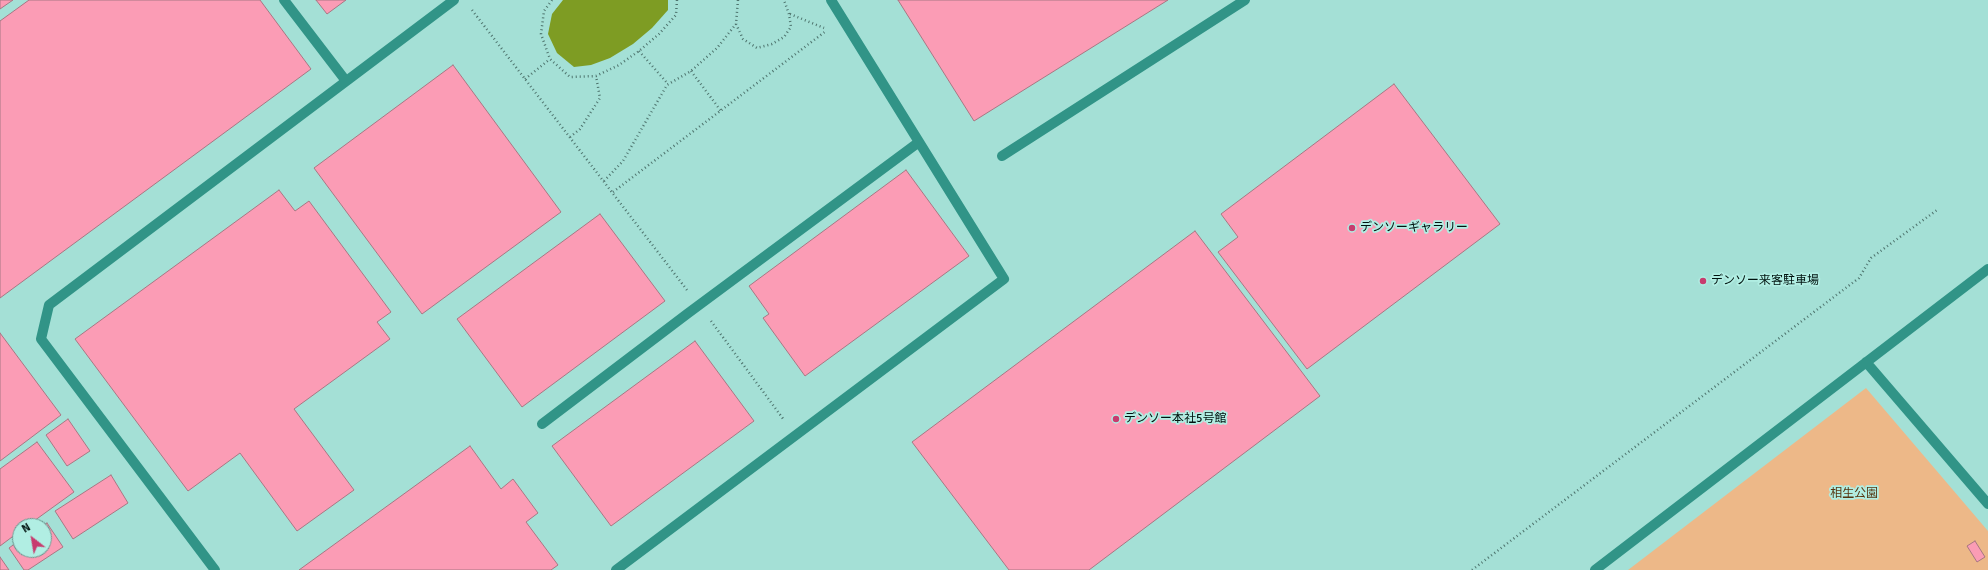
<!DOCTYPE html>
<html>
<head>
<meta charset="utf-8">
<style>
  body { margin:0 }
  #map { position:relative; width:1988px; height:570px; overflow:hidden; background:#a4e0d6; font-family:Signika,sans-serif }
  canvas { display:block }
  .north { position:absolute; left:12px; top:518px; width:40px; height:40px; box-sizing:border-box; background:#b1eee3; border:1px solid #6a968e; border-radius:50%; rotate:329deg; font-size:11px; font-weight:700; line-height:16px; text-align:center; color:#00120f }
  .north::after { content:''; display:block; margin:auto; width:14px; height:18px; background:#c73b6e; clip-path:polygon(50% 0,100% 100%,50% 72%,0 100%) }
</style>
</head>
<body>
<div id="map">
<canvas width="1988" height="570"></canvas>
<div class="north">N</div>
</div>
<script>
const c = document.querySelector('canvas').getContext('2d');
c.lineJoin = 'round';
function fillPath(path, color) {
  c.fillStyle = color;
  c.fill(path, 'evenodd');
}
function shape(rows) {
  const path = new Path2D();
  for (const r of rows) {
    path.moveTo(r[0], r[1]);
    for (let i = 2; i < r.length; i += 2) path.lineTo(r[i], r[i + 1]);
  }
  return path;
}
function stroke(path, color, width, dash) {
  c.strokeStyle = color;
  c.lineWidth = width;
  c.lineCap = dash ? 'butt' : 'round';
  c.setLineDash(dash || []);
  c.stroke(path);
}
function drawText(font, color, halo, rows, align = 'center') {
  c.font = font + ' Signika,"Noto Sans JP",sans-serif';
  c.lineWidth = 3.5;
  c.setLineDash([]);
  c.textBaseline = 'middle';
  c.strokeStyle = halo;
  c.fillStyle = color;
  for (const [text, x, y, turn = 0] of rows) {
    c.save();
    c.translate(x, y);
    c.rotate((+turn || 0) * Math.PI / 180);
    c.textAlign = isNaN(turn) ? turn : align;
    if (halo) c.strokeText(text, 0, 0);
    c.fillText(text, 0, 0);
    c.restore();
  }
}
fillPath(shape([
  [1866,388,1988,531,1988,570,1628,570]
]), '#edb888');
fillPath(shape([
  [563,0,668,0,668,10,652,28,633,44,610,58,591,65,574,67,557,53,548,34,552,14]
]), '#7e9c23');
const building = shape([
  [0,0,13,0,0,9,0,0],
  [29,0,260,0,311,69,0,298,0,21,29,0],
  [316,0,346,0,327,14,316,0],
  [898,0,1168,0,974,121,898,0],
  [453,65,561,212,422,314,314,168,453,65],
  [1394,84,1500,224,1307,369,1218,252,1238,237,1221,214,1394,84],
  [906,170,969,256,805,376,763,318,769,314,749,286,906,170],
  [279,190,295,211,309,201,391,312,377,322,390,339,294,409,354,490,297,531,240,453,188,491,75,339,279,190],
  [600,214,665,301,522,407,457,319,600,214],
  [1195,231,1320,396,1089,570,1009,570,912,442,1195,231],
  [0,333,61,415,0,461,0,333],
  [695,341,754,421,611,526,552,446,695,341],
  [68,419,90,451,67,466,46,435,68,419],
  [37,442,74,492,27,526,20,526,20,531,0,546,0,469,37,442],
  [470,446,501,489,513,479,538,513,526,522,558,565,551,570,299,570,470,446],
  [111,475,128,503,73,539,55,511,111,475],
  [47,523,63,547,28,570,24,570,9,548,20,540,20,550,44,550,44,526,42,526,47,523],
  [1975,541,1985,557,1977,562,1967,546,1975,541],
  [0,557,9,570,0,570,0,557]
]);
fillPath(building, '#fb9cb5');
stroke(building, '#a87783', 1);
stroke(shape([
  [552,0,544,11,541,34,550,59,570,77,596,76,619,65,639,51,659,34,676,15,677,0],
  [738,0,736,24,743,39,757,48,772,44,784,37,791,27,789,14,784,0],
  [472,10,687,290],
  [790,14,824,28],
  [639,51,668,84],
  [691,71,721,111],
  [525,79,550,59],
  [570,137,580,129,600,98,596,76],
  [604,181,623,161,667,85,691,71,717,48,736,24],
  [613,192,826,31],
  [711,321,784,420],
  [1472,570,1859,278,1871,258,1937,210]
]), '#4e746e', 2.5, [1, 3]);
stroke(shape([
  [284,0,346,81],
  [1002,156,1245,0],
  [542,424,687,314,919,142],
  [215,570,41,339,49,305,454,0],
  [616,570,1004,279,831,0]
]), '#319487', 10);
stroke(shape([
  [1866,362,1988,504],
  [1595,570,1988,269]
]), '#319487', 10);
for (const [x, y, r, color] of [
  [1352,228,4,"#c73b6e"],
  [1703,281,4,"#c73b6e"],
  [1116,419,4,"#c73b6e"]
]) {
  const dot = new Path2D();
  dot.arc(x, y, r, 0, 2 * Math.PI);
  c.fillStyle = color;
  c.fill(dot);
  stroke(dot, '#b1eee3', 1.5);
}
drawText('12px', '#00120f', '#b1eee3', [
  ["デンソーギャラリー",1360,228],
  ["デンソー来客駐車場",1711,281],
  ["デンソー本社5号館",1124,419]
], 'left');
drawText('12px', '#573410', '#b1eee3', [
  ["相生公園",1854,494]
]);
</script>
</body>
</html>
